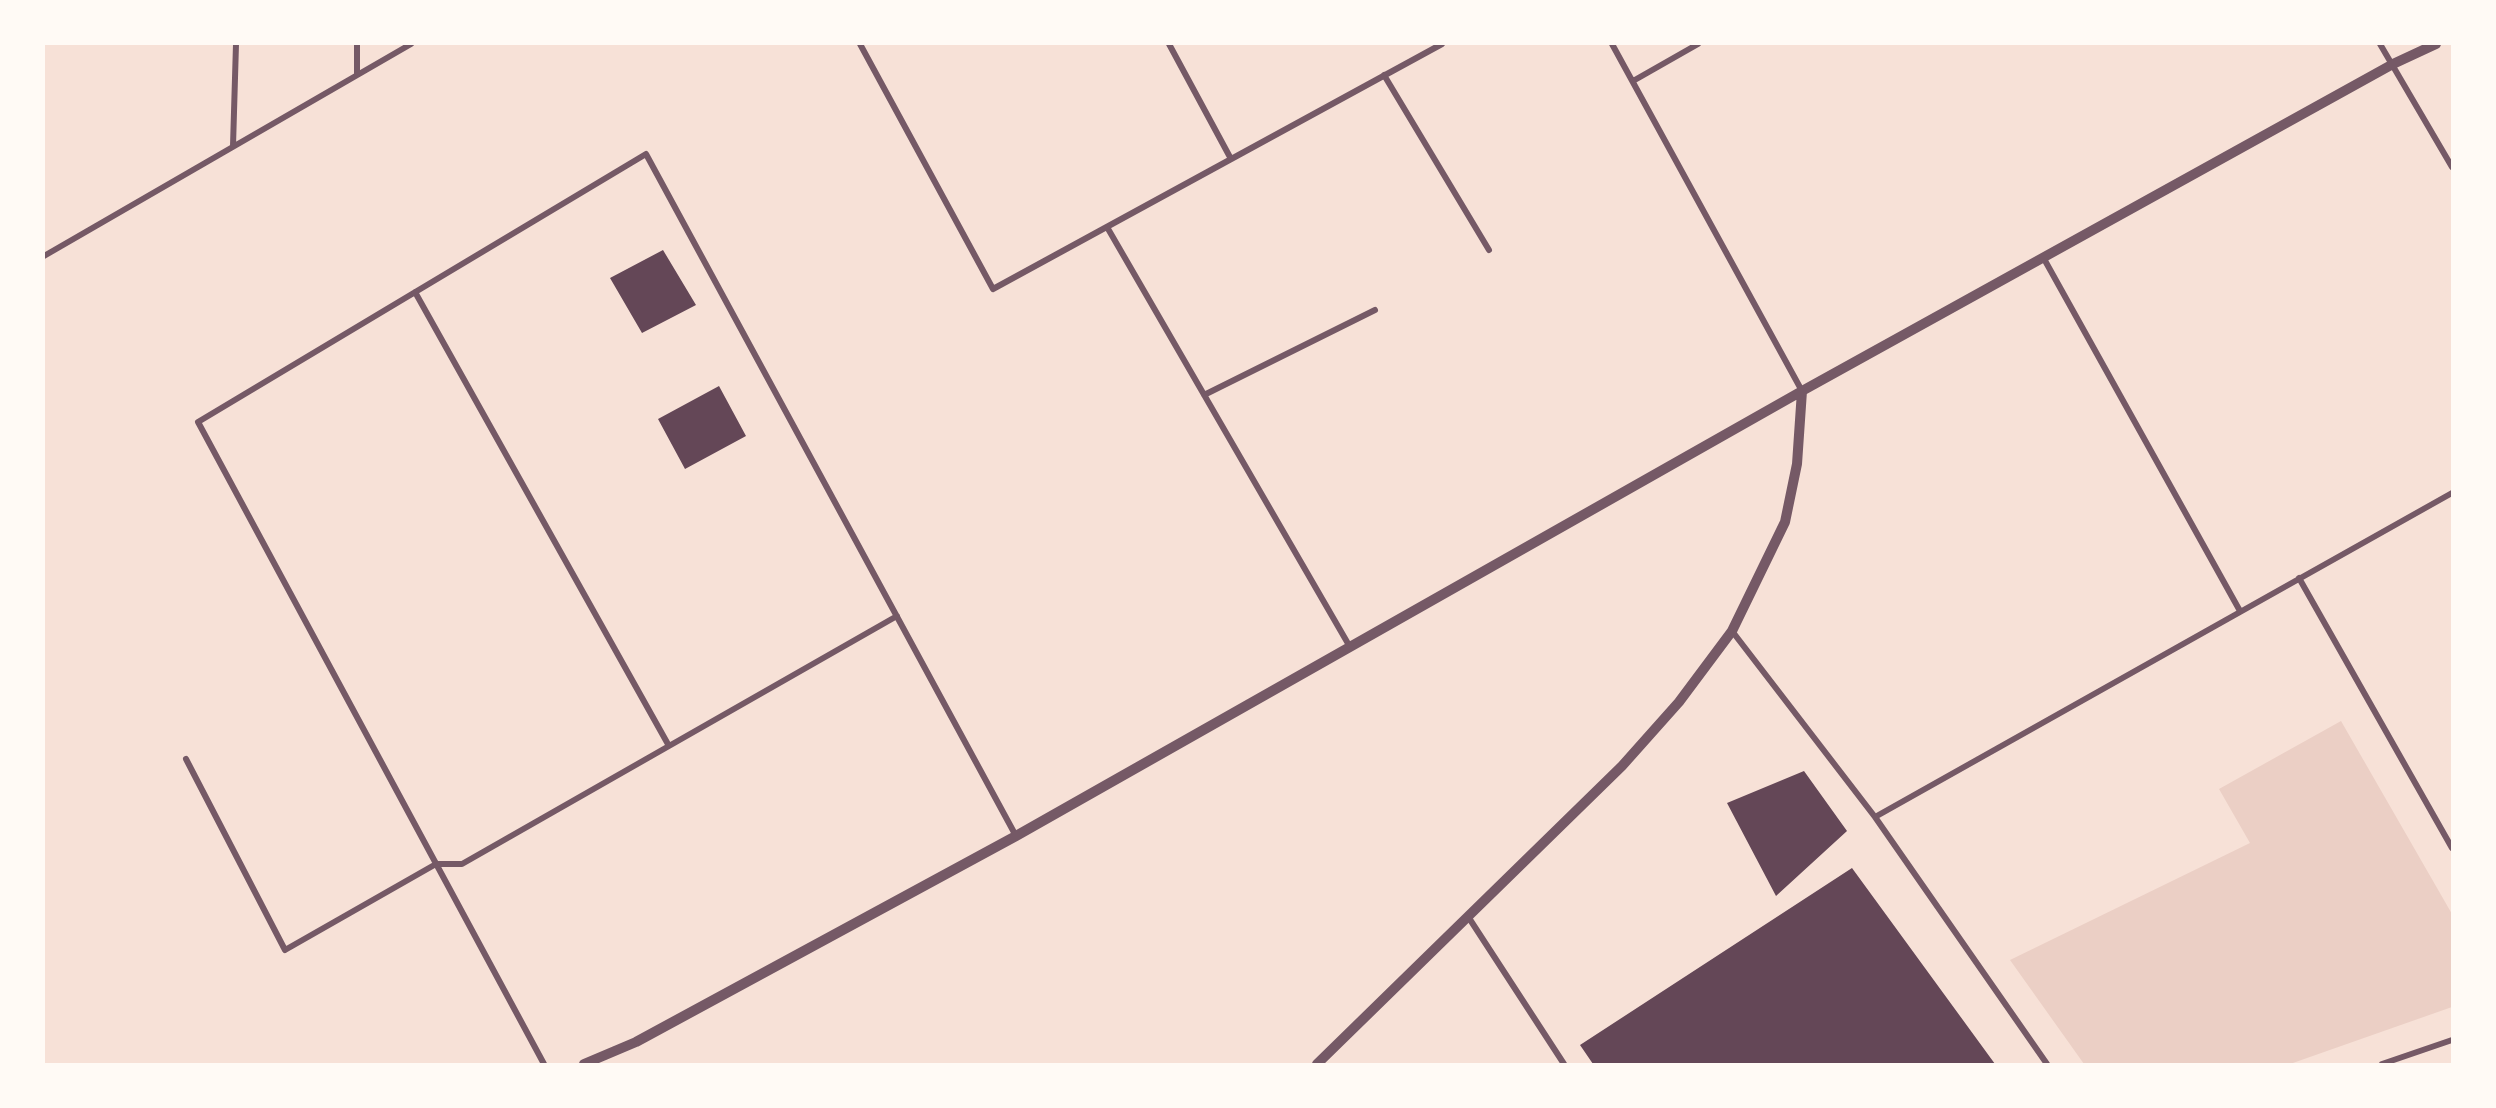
<!DOCTYPE html>
<html>
<head>
<meta charset="utf-8">
<style>
  body { margin:0 }
  #map { position:relative; width:2496px; height:1108px; overflow:hidden; background:#f7e1d7; font-family:Commissioner,sans-serif }
  canvas { display:block }
  .frame { position:absolute; inset:0; border:45px solid #fffaf5; pointer-events:none }
</style>
</head>
<body>
<div id="map">
<canvas width="2496" height="1108"></canvas>
<div class="frame"></div>
</div>
<script>
const c = document.querySelector('canvas').getContext('2d');
c.lineJoin = 'round';
function fillPath(path, color) {
  c.fillStyle = color;
  c.fill(path, 'evenodd');
}
function shape(rows) {
  const path = new Path2D();
  for (const r of rows) {
    path.moveTo(r[0], r[1]);
    for (let i = 2; i < r.length; i += 2) path.lineTo(r[i], r[i + 1]);
  }
  return path;
}
function stroke(path, color, width, dash) {
  c.strokeStyle = color;
  c.lineWidth = width;
  c.lineCap = dash ? 'butt' : 'round';
  c.setLineDash(dash || []);
  c.stroke(path);
}
fillPath(shape([
  [2341,721,2452,914,2452,1007,2290,1064,2084,1064,2010,960,2250,843,2219,789]
]), '#ebcfc5');
fillPath(shape([
  [663,250,696,305,642,333,610,278],
  [719,386,746,436,685,469,658,419],
  [1804,771,1847,831,1776,896,1727,803],
  [1852,868,1995,1064,1593,1064,1580,1045]
]), '#644757');
stroke(shape([
  [860,44,993,289,1442,44],
  [1169,44,1231,159],
  [1612,44,1802,391],
  [2380,44,2452,167],
  [357,75,357,44],
  [1384,75,1489,250],
  [1633,81,1698,44],
  [233,146,236,44],
  [1107,227,1350,647],
  [44,256,411,44],
  [2043,257,2240,611],
  [415,292,669,746],
  [1204,395,1375,310],
  [2299,578,2452,848],
  [1732,631,1875,817,2047,1064],
  [186,759,285,950,436,864,462,864,897,616],
  [1875,817,2452,493],
  [1469,918,1564,1064],
  [544,1064,198,422,646,154,1016,836],
  [2382,1064,2452,1040]
]), '#755966', 6);
stroke(shape([
  [584,1064,636,1042,1016,836,1802,391,2393,64,2436,44],
  [1317,1064,1622,766,1679,702,1732,631,1785,522,1797,464,1802,391]
]), '#755966', 10);
</script>
</body>
</html>
